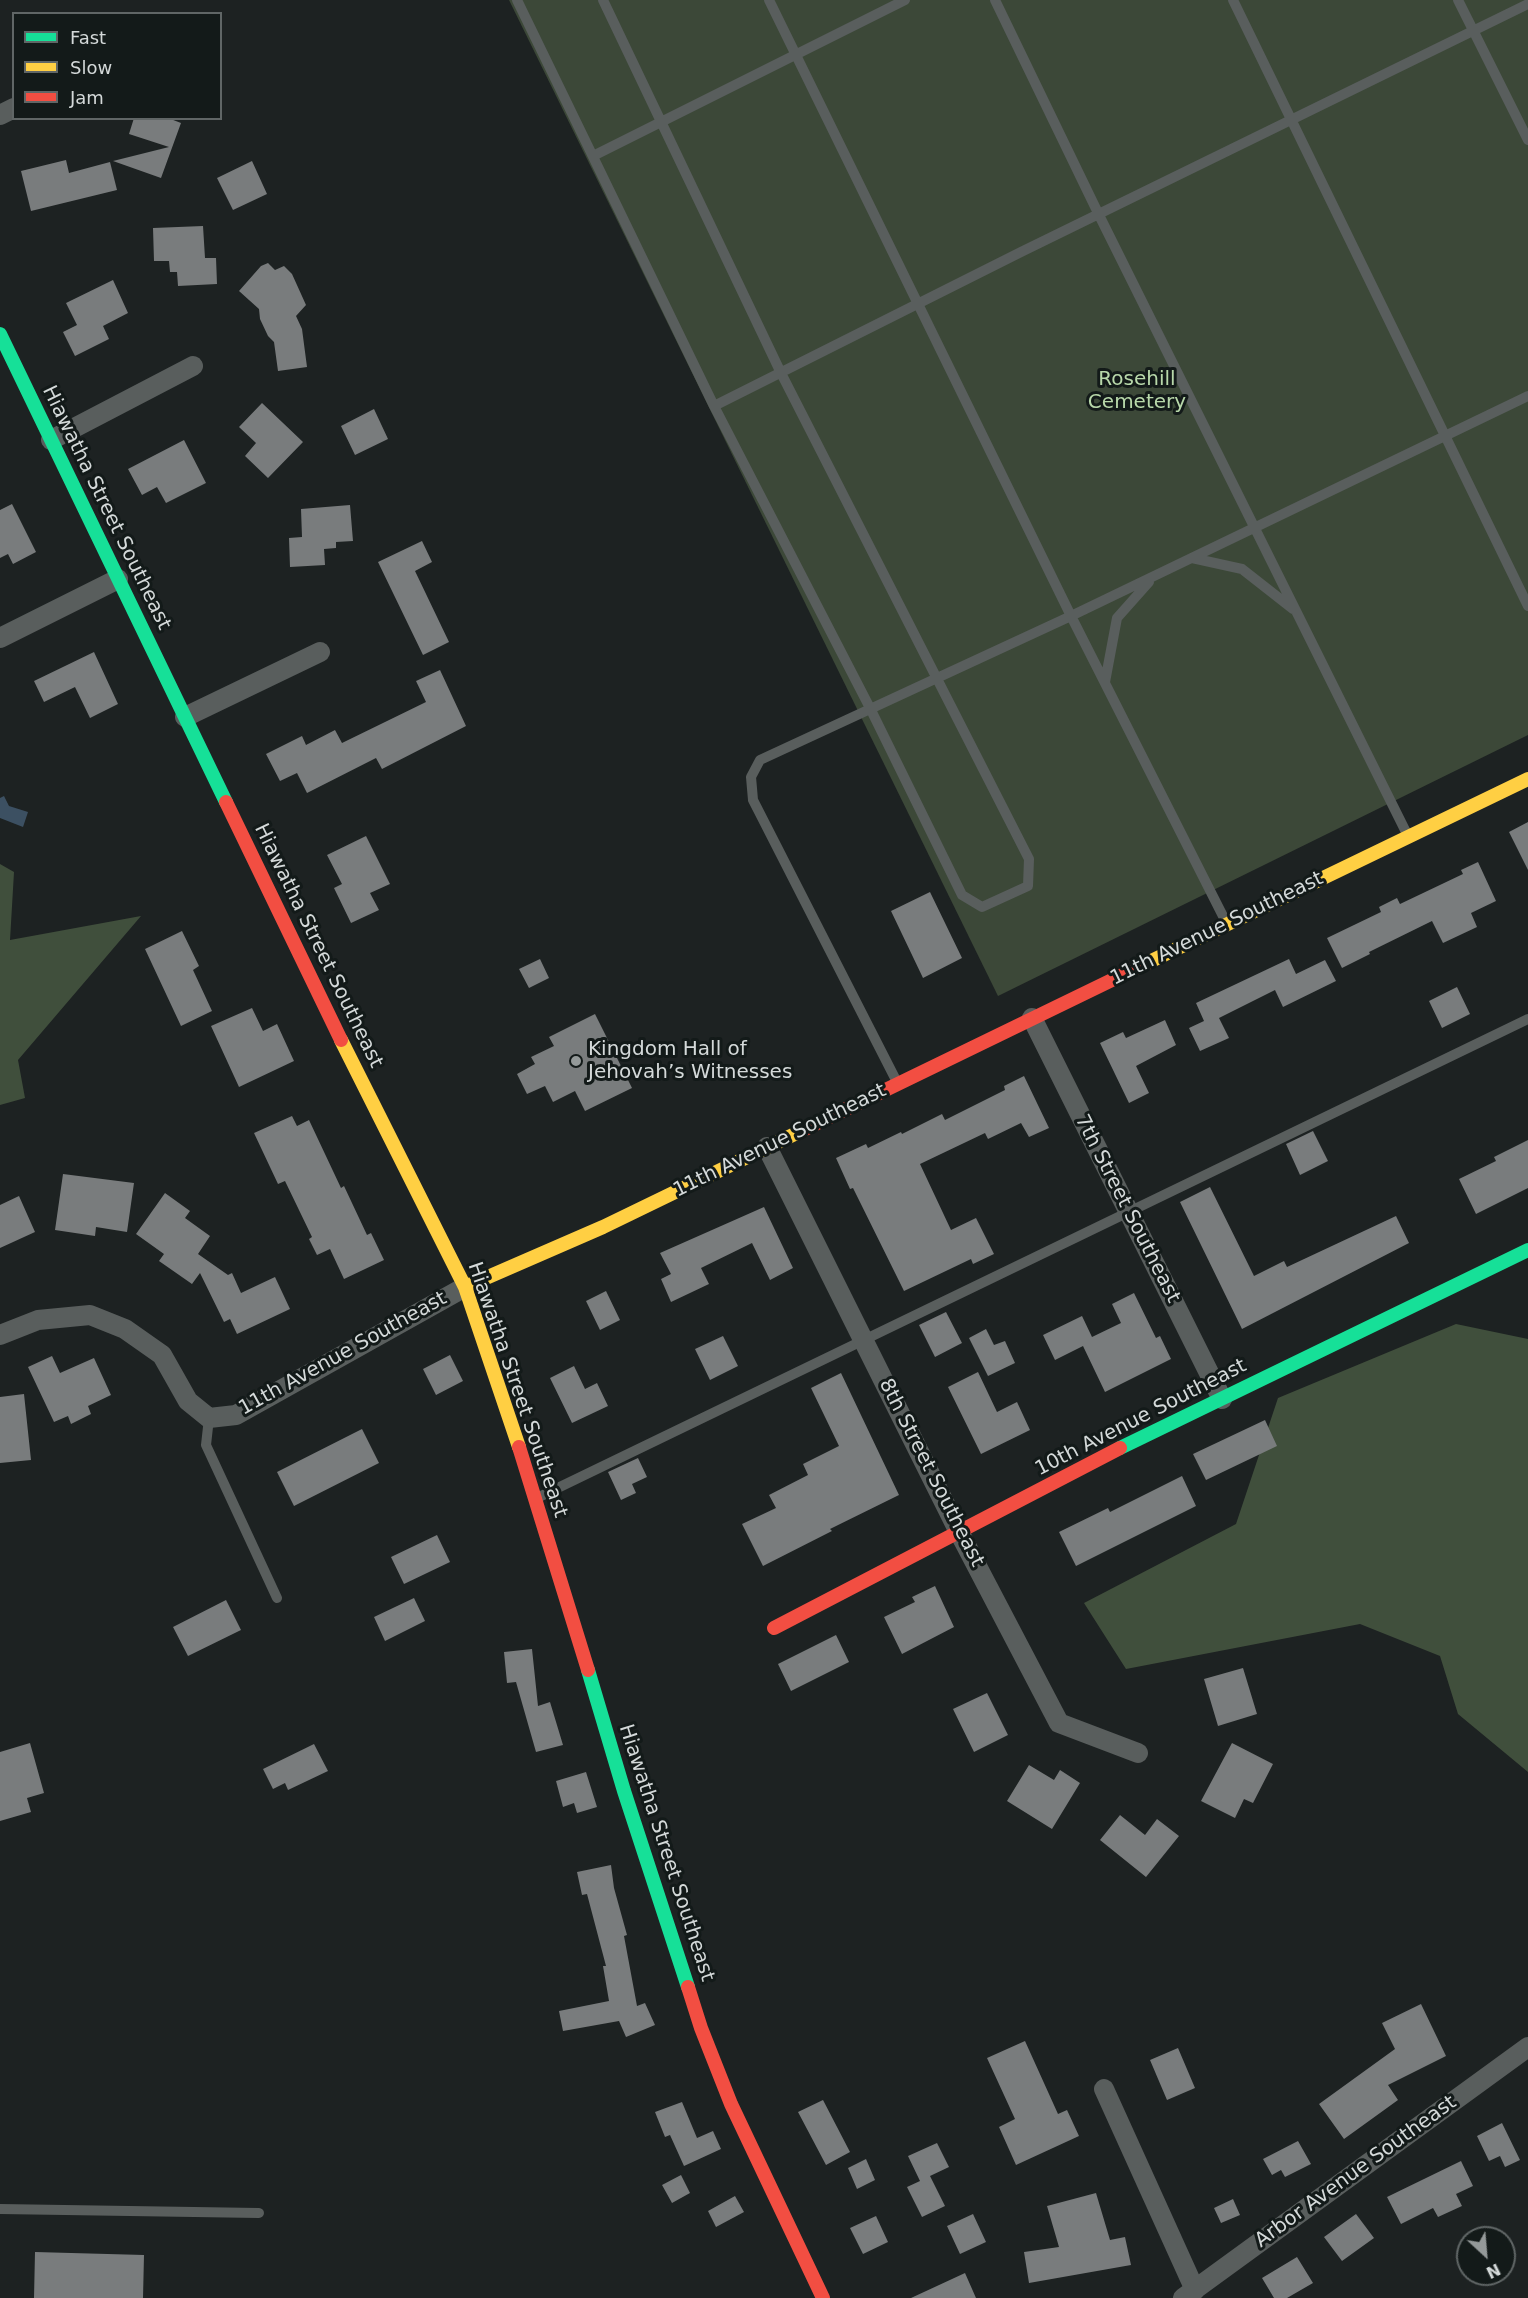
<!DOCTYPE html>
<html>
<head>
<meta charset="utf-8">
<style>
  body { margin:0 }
  #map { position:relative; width:1528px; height:2298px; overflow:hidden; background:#1d2222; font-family:"DejaVu Sans",sans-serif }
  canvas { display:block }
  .legend { position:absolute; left:12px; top:12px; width:210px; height:108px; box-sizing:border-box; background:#131a19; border:2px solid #606666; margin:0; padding:8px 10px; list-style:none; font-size:18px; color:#d4d9d9 }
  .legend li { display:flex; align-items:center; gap:12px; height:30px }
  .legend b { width:30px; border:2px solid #606666 }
  .north { position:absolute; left:1456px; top:2226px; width:60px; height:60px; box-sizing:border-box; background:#131a19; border:2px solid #606666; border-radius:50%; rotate:154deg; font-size:16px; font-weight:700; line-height:24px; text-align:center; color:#d4d9d9 }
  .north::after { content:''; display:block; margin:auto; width:21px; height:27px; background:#949999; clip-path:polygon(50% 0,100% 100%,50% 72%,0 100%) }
</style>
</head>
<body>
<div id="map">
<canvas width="1528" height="2298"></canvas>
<ul class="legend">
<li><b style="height:8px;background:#16e098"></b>Fast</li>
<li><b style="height:8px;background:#ffcf43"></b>Slow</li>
<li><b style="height:8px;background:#f24e42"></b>Jam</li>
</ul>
<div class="north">N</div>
</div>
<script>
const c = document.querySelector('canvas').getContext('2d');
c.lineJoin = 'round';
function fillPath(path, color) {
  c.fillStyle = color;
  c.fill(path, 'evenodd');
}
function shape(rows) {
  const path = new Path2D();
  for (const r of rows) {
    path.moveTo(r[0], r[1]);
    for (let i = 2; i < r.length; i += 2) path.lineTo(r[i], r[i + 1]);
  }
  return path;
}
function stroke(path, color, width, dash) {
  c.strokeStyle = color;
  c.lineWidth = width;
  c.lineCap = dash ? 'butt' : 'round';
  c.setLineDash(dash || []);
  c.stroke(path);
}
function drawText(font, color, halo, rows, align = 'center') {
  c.font = font + ' "DejaVu Sans",sans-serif';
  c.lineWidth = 6;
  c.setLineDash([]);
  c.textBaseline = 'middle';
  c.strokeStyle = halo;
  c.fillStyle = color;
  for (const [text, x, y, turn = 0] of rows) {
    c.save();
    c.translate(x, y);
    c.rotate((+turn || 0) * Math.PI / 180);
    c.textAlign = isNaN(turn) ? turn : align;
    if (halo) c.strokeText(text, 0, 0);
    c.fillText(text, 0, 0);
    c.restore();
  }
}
fillPath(shape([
  [509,0,1528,0,1528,735,998,996]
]), '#3c4838');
fillPath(shape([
  [0,864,14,872,10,940,141,916,18,1060,25,1098,0,1105],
  [1456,1324,1528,1339,1528,1772,1458,1714,1440,1656,1360,1624,1126,1669,1084,1603,1236,1524,1278,1398]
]), '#404f3c');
fillPath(shape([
  [4,796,9,806,28,812,23,827,0,818,0,798]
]), '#3c5062');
fillPath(shape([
  [134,118,168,118,181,123,161,178,113,161,169,147,129,134],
  [66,160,69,173,110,162,117,190,31,211,21,171],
  [252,161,267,194,233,210,217,178],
  [203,226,205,258,216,258,217,284,178,286,177,272,170,272,169,261,154,261,153,228],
  [268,263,275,270,284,266,292,274,306,305,296,316,302,329,307,367,278,371,274,342,268,336,260,319,259,309,239,291,261,266],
  [113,280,128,313,103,326,109,339,75,356,63,332,77,325,66,303],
  [262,403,303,442,268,478,245,456,256,443,239,427],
  [374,409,388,439,355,455,341,426],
  [184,440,206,483,166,503,157,487,142,495,128,469],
  [12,504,36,552,13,564,8,554,0,558,0,510],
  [350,505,353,541,336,542,336,548,324,549,325,565,290,567,289,538,302,537,301,509],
  [422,541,432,562,415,571,449,642,423,655,378,562],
  [94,652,118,704,90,718,75,687,44,702,34,681],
  [440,670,466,726,382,769,376,758,307,793,297,773,280,781,266,754,302,736,306,745,335,730,342,743,426,702,416,681],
  [1528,822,1528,870,1509,832],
  [366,836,390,884,370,893,379,910,351,923,334,888,342,884,327,855],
  [1478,862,1496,901,1471,913,1477,927,1443,943,1432,921,1369,952,1370,954,1342,968,1327,938,1381,912,1379,907,1397,898,1400,904,1463,874,1461,870],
  [930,892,962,958,923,978,891,911],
  [182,931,199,966,193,970,212,1011,181,1026,145,949],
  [540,959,549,978,529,988,519,969],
  [1289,959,1296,974,1325,960,1336,981,1283,1007,1275,990,1219,1018,1229,1038,1200,1051,1189,1028,1204,1021,1196,1003],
  [1457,987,1470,1014,1442,1028,1429,1001],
  [252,1008,263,1031,277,1024,294,1061,239,1087,211,1026],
  [595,1014,632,1088,585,1111,575,1091,553,1102,545,1086,527,1094,517,1074,535,1064,531,1057,554,1046,549,1037],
  [1165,1020,1176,1045,1136,1066,1149,1093,1129,1103,1100,1043,1123,1032,1126,1038],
  [1024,1076,1049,1128,1029,1137,1021,1123,988,1139,985,1133,920,1164,951,1230,976,1218,994,1254,973,1264,971,1259,904,1291,853,1188,850,1189,836,1158,866,1144,868,1148,901,1132,902,1134,942,1114,945,1120,1005,1090,1004,1086],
  [292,1116,297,1126,309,1120,341,1188,344,1186,367,1235,371,1233,384,1260,344,1279,330,1249,317,1255,309,1239,312,1237,285,1181,278,1184,254,1133],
  [1313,1131,1328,1161,1300,1175,1286,1144],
  [1528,1140,1528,1188,1476,1214,1459,1179,1496,1161,1494,1157],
  [63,1174,134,1183,127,1232,96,1227,95,1236,55,1230],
  [1210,1187,1254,1276,1284,1261,1287,1267,1396,1216,1409,1243,1242,1329,1180,1202],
  [165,1193,190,1211,185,1218,210,1236,198,1254,228,1275,232,1273,241,1293,275,1277,290,1309,237,1334,230,1319,224,1322,200,1273,192,1284,159,1261,164,1254,136,1234],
  [19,1196,35,1232,0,1248,0,1205],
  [764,1207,793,1268,770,1280,752,1243,701,1268,709,1284,671,1302,661,1279,671,1274,660,1253],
  [606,1291,620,1320,600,1330,586,1301],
  [1134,1293,1156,1338,1160,1336,1171,1359,1105,1392,1083,1346,1055,1360,1043,1335,1082,1316,1092,1337,1121,1323,1112,1304],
  [946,1312,962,1343,935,1357,919,1325],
  [986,1329,994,1345,1005,1341,1015,1363,988,1376,969,1338],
  [723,1336,738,1366,710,1380,695,1349],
  [450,1355,463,1381,436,1395,423,1369],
  [52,1356,60,1373,94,1358,111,1395,88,1406,91,1414,71,1424,68,1416,54,1422,28,1367],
  [574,1366,585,1389,597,1383,608,1406,572,1423,550,1378],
  [978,1372,997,1412,1017,1402,1030,1430,981,1454,948,1387],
  [841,1373,899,1495,830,1529,832,1531,763,1566,742,1524,776,1508,769,1495,808,1475,803,1464,839,1446,811,1388],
  [24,1394,31,1460,0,1463,0,1397],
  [1265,1420,1277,1446,1206,1480,1193,1454],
  [362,1429,379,1463,294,1506,277,1472],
  [638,1458,647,1477,632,1484,636,1493,621,1500,608,1472],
  [1182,1476,1196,1506,1076,1566,1059,1532,1108,1508,1110,1512],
  [437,1535,450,1562,404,1584,391,1557],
  [935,1586,954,1627,902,1654,884,1617,915,1602,912,1597],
  [414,1598,425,1621,385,1641,374,1617],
  [226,1600,241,1630,188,1656,173,1627],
  [836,1635,849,1662,791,1691,778,1664],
  [532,1649,538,1706,550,1702,563,1745,536,1752,516,1682,507,1683,504,1652],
  [1243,1668,1257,1714,1218,1726,1204,1679],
  [987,1693,1008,1735,974,1752,953,1709],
  [30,1743,44,1793,27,1798,31,1812,0,1821,0,1752],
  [1232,1743,1273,1764,1253,1803,1244,1799,1235,1818,1201,1801],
  [314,1744,328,1771,288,1790,285,1783,273,1789,263,1769],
  [1029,1765,1054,1780,1060,1770,1080,1783,1052,1829,1007,1801],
  [586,1772,597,1807,577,1813,574,1803,563,1807,556,1781],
  [1120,1815,1145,1835,1157,1819,1179,1836,1146,1877,1100,1840],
  [611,1865,614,1888,627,1935,624,1936,637,2006,645,2003,655,2025,626,2037,619,2021,563,2031,559,2011,609,2001,603,1966,606,1966,587,1894,582,1895,577,1872],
  [1421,2004,1446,2056,1388,2085,1398,2100,1344,2139,1319,2104,1395,2049,1382,2023],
  [1025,2041,1058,2114,1067,2110,1079,2136,1016,2165,999,2127,1015,2119,987,2058],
  [1178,2048,1195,2088,1167,2100,1150,2060],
  [823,2100,850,2152,826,2165,798,2112],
  [682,2102,697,2138,713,2131,721,2149,684,2166,670,2135,665,2137,655,2112],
  [1502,2123,1520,2160,1505,2167,1500,2156,1489,2161,1477,2136],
  [1298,2141,1311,2164,1285,2177,1281,2170,1272,2175,1263,2159],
  [937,2143,949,2167,930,2176,945,2206,922,2217,907,2187,920,2181,908,2156],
  [866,2159,875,2180,857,2189,848,2168],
  [1461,2161,1473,2186,1456,2194,1462,2206,1438,2217,1433,2208,1401,2224,1387,2197],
  [681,2175,690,2193,672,2203,662,2185],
  [1096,2193,1110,2240,1125,2237,1131,2265,1029,2283,1024,2252,1059,2247,1047,2206],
  [735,2196,744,2212,716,2227,708,2211],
  [1233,2199,1240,2215,1221,2223,1214,2208],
  [973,2214,986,2242,960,2254,947,2226],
  [1356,2214,1374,2238,1342,2261,1324,2237],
  [876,2216,888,2242,863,2254,850,2228],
  [35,2252,144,2255,143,2298,34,2298],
  [1297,2257,1313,2283,1287,2298,1274,2298,1262,2278],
  [965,2273,976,2298,911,2298]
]), '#797c7d');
stroke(shape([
  [517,0,714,406,870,708,962,895,982,907,1028,886,1029,859,781,373,603,0],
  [769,0,1071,616,1227,924],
  [995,0,1099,215,1408,836],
  [1233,0,1528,606],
  [1458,0,1528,140],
  [593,156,905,0],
  [714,406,1021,252,1528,4],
  [1192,558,1242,569,1293,609],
  [1105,682,1117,618,1149,582],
  [898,1084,753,800,751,777,760,760,1071,616,1528,396],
  [209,1418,206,1445,277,1598],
  [537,1498,1528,1019],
  [0,2209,259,2213]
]), '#595e5d', 10);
stroke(shape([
  [0,115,14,108],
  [51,440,193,366],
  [0,638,118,579],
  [185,717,320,652],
  [1032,1018,1222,1399],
  [767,1147,959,1532,1059,1723,1138,1753],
  [0,1335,38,1320,90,1315,125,1329,162,1355,188,1401,209,1418,236,1415,465,1287],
  [1104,2089,1195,2290],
  [1183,2298,1528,2047]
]), '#595e5d', 20);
stroke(shape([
  [0,334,226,802],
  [1120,1448,1528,1250],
  [588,1670,624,1791,688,1987]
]), '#16e098', 14);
stroke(shape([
  [1147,963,1528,779],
  [341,1040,465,1287,519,1447],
  [465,1287,603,1227,803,1130]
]), '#ffcf43', 14);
stroke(shape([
  [226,802,341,1040],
  [803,1130,1147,963],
  [519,1447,588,1670],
  [774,1628,1120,1448],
  [688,1987,701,2028,731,2104,823,2298]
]), '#f24e42', 14);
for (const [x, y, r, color] of [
  [576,1061,6,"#949999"]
]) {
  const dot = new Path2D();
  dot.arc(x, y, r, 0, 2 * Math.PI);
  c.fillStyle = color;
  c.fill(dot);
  stroke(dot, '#131a19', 2);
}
drawText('20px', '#b8d8aa', '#131a19', [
  ["Rosehill",1137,380],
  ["Cemetery",1137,403]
]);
drawText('20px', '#d4d9d9', '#131a19', [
  ["Hiawatha Street Southeast",106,508,64],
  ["11th Avenue Southeast",1217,929,-26],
  ["Hiawatha Street Southeast",318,946,64],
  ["11th Avenue Southeast",780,1141,-26],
  ["7th Street Southeast",1127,1209,63],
  ["11th Avenue Southeast",343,1354,-29],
  ["Hiawatha Street Southeast",517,1390,71],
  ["10th Avenue Southeast",1141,1418,-27],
  ["8th Street Southeast",931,1473,63],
  ["Hiawatha Street Southeast",666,1853,72],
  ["Arbor Avenue Southeast",1356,2172,-36]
]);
drawText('20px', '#d4d9d9', '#131a19', [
  ["Kingdom Hall of",588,1050],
  ["Jehovah’s Witnesses",588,1073]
], 'left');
</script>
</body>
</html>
